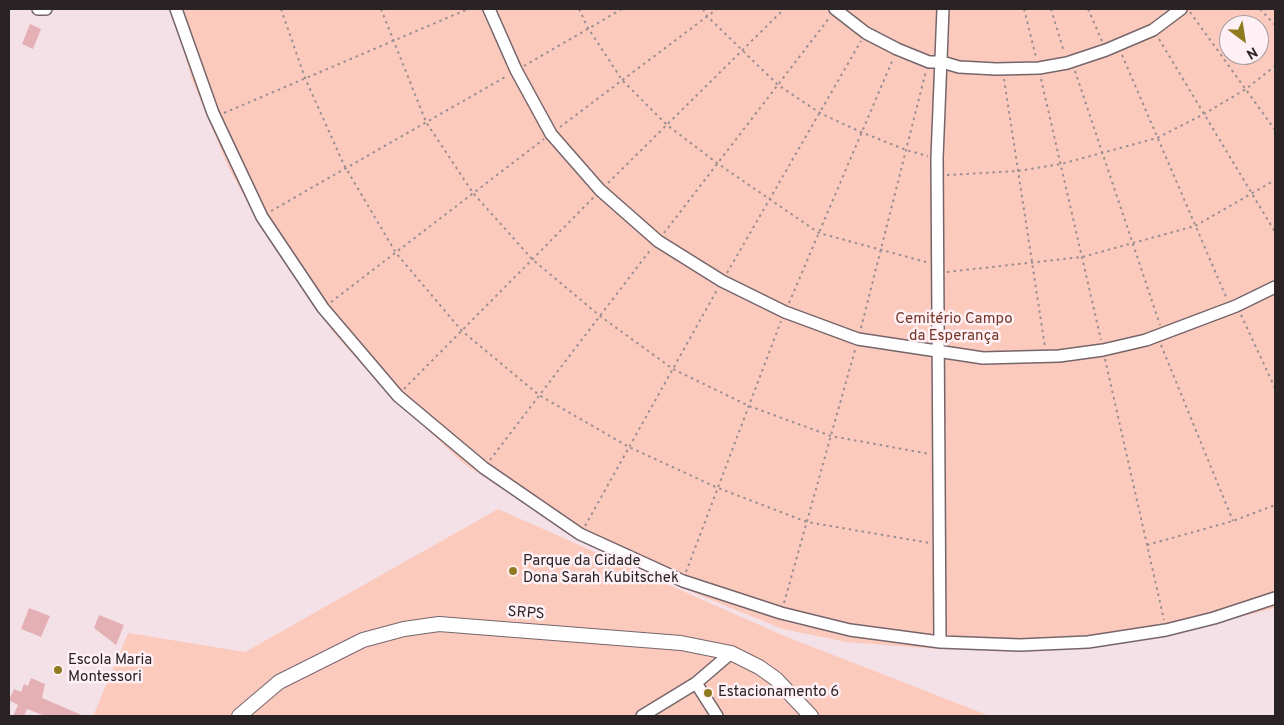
<!DOCTYPE html>
<html>
<head>
<meta charset="utf-8">
<style>
  body { margin:0 }
  #map { position:relative; width:1284px; height:725px; overflow:hidden; background:#f4e1e8; font-family:Overpass,sans-serif }
  canvas { display:block }
  .frame { position:absolute; inset:0; border:10px solid #292325; pointer-events:none }
  .north { position:absolute; left:1219px; top:15px; width:50px; height:50px; box-sizing:border-box; background:#fff0f5; border:1px solid #a99ea2; border-radius:50%; rotate:149deg; font-size:14px; font-weight:700; line-height:20px; text-align:center; color:#292325 }
  .north::after { content:''; display:block; margin:auto; width:18px; height:22px; background:#8f7a1f; clip-path:polygon(50% 0,100% 100%,50% 72%,0 100%) }
</style>
</head>
<body>
<div id="map">
<canvas width="1284" height="725"></canvas>
<div class="frame"></div>
<div class="north">N</div>
</div>
<script>
const c = document.querySelector('canvas').getContext('2d');
c.lineJoin = 'round';
function fillPath(path, color) {
  c.fillStyle = color;
  c.fill(path, 'evenodd');
}
function shape(rows) {
  const path = new Path2D();
  for (const r of rows) {
    path.moveTo(r[0], r[1]);
    for (let i = 2; i < r.length; i += 2) path.lineTo(r[i], r[i + 1]);
  }
  return path;
}
function stroke(path, color, width, dash) {
  c.strokeStyle = color;
  c.lineWidth = width;
  c.lineCap = dash ? 'butt' : 'round';
  c.setLineDash(dash || []);
  c.stroke(path);
}
function drawText(font, color, halo, rows, align = 'center') {
  c.font = font + ' Overpass,sans-serif';
  c.lineWidth = 5;
  c.setLineDash([]);
  c.textBaseline = 'middle';
  c.strokeStyle = halo;
  c.fillStyle = color;
  for (const [text, x, y, turn = 0] of rows) {
    c.save();
    c.translate(x, y);
    c.rotate((+turn || 0) * Math.PI / 180);
    c.textAlign = isNaN(turn) ? turn : align;
    if (halo) c.strokeText(text, 0, 0);
    c.fillText(text, 0, 0);
    c.restore();
  }
}
fillPath(shape([
  [171,9,1275,9,1275,608,1167,636,1065,648,938,649,846,642,783,629,706,598,587,545,463,463,382,387,333,332,262,227,229,169,192,80],
  [1229,25,1259,25,1259,55,1229,55],
  [498,509,782,635,990,716,93,716,128,633,245,652]
]), '#fccabc');
fillPath(shape([
  [30,24,41,29,33,49,22,44],
  [29,608,50,616,41,637,21,629],
  [99,615,124,625,116,645,94,628],
  [31,678,45,684,42,698,84,716,45,716,27,709,24,716,13,716,18,705,9,700,14,689,21,692,24,684,28,686]
]), '#e5b0b3');
const minor = shape([
  [38,9,46,9],
  [176,9,213,113,262,217,323,308,398,396,484,468,580,534,683,581,781,613,850,630,940,642,1020,645,1088,642,1166,630,1214,618,1275,598],
  [489,9,516,70,551,134,600,190,658,241,722,281,785,312,858,339,983,358,1059,356,1103,350,1146,340,1236,306,1275,287],
  [835,9,866,33,897,49,929,62,942,62,959,67,996,69,1039,68,1067,63,1106,50,1153,30,1181,9],
  [940,642,937,158,943,9],
  [696,683,717,716],
  [642,716,696,683,731,653]
]);
const major = shape([
  [239,716,279,682,363,640,404,629,439,624,681,643,731,653,759,667,776,679,811,716]
]);
stroke(minor, '#75656b', 14);
stroke(major, '#75656b', 16);
stroke(shape([
  [281,9,305,78,344,165,396,253,462,331,539,395,629,447,718,488,807,522,930,543],
  [381,9,426,122,473,193,532,259,600,316,673,369,749,406,831,436,930,454],
  [579,9,588,28,622,80,667,125,717,163,819,233,926,262],
  [703,9,707,16,778,85,820,113,861,132,906,150,928,156],
  [1024,9,1036,57],
  [1051,9,1064,52],
  [1088,9,1102,41],
  [1260,9,1275,25],
  [1190,12,1275,130],
  [1159,39,1275,232],
  [1122,55,1227,299],
  [524,66,622,9],
  [1075,71,1160,325],
  [1004,79,1045,347],
  [1041,79,1101,340],
  [224,113,468,9],
  [560,127,717,9],
  [947,175,1018,171,1061,164,1157,138,1204,114,1246,89,1275,66],
  [608,183,784,9],
  [271,211,507,76],
  [664,233,830,17],
  [947,272,1082,257,1195,226,1275,180],
  [727,273,861,41],
  [331,302,544,139],
  [789,303,893,59],
  [1241,315,1275,388],
  [861,328,926,71],
  [1161,345,1233,521],
  [1105,359,1164,620],
  [404,389,594,197],
  [490,460,651,249],
  [585,526,717,290],
  [1147,545,1233,521,1275,505],
  [686,572,781,321],
  [784,603,855,350]
]), '#9b8e92', 2, [2.5, 4]);
stroke(minor, '#fff', 11);
stroke(major, '#fff', 14);
for (const [x, y, r, color] of [
  [513,571,5,"#8f7a1f"],
  [58,670,5,"#8f7a1f"],
  [708,693,5,"#8f7a1f"]
]) {
  const dot = new Path2D();
  dot.arc(x, y, r, 0, 2 * Math.PI);
  c.fillStyle = color;
  c.fill(dot);
  stroke(dot, '#fff0f5', 2);
}
drawText('15px', '#733525', '#fff0f5', [
  ["Cemitério Campo",954,320],
  ["da Esperança",954,337]
]);
drawText('15px', '#292325', '#fff0f5', [
  ["Parque da Cidade",523,562],
  ["Dona Sarah Kubitschek",523,579],
  ["Escola Maria",68,661],
  ["Montessori",68,678],
  ["Estacionamento 6",718,693]
], 'left');
drawText('15px', '#292325', '#fff0f5', [
  ["SRPS",526,614,4]
]);
</script>
</body>
</html>
